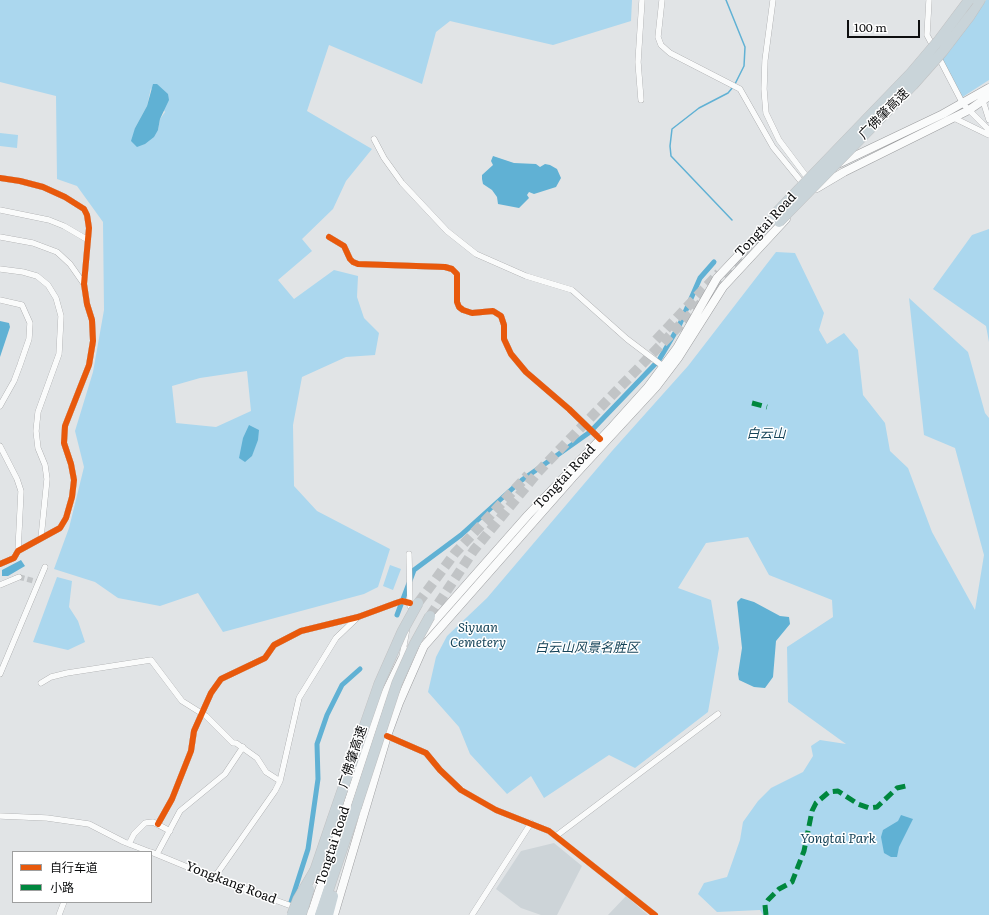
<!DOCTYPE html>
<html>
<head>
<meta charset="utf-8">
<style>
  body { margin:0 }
  #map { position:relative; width:989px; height:915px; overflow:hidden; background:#e1e4e6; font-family:Literata,"Noto Sans SC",serif }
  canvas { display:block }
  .legend { position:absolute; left:12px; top:851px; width:140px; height:52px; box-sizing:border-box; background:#fff; border:1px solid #9e9f9f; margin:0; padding:5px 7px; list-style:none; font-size:12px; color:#0d0e0f }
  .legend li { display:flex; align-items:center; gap:8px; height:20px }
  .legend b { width:20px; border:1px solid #9e9f9f }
  .scale { position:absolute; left:847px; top:20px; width:73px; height:18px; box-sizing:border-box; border:2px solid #0d0e0f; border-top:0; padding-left:5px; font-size:12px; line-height:14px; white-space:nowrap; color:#0d0e0f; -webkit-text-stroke:3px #fff; paint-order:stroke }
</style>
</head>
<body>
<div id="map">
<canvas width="989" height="915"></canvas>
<ul class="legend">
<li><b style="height:5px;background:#e8590c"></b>自行车道</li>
<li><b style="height:5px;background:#00873e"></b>小路</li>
</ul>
<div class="scale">100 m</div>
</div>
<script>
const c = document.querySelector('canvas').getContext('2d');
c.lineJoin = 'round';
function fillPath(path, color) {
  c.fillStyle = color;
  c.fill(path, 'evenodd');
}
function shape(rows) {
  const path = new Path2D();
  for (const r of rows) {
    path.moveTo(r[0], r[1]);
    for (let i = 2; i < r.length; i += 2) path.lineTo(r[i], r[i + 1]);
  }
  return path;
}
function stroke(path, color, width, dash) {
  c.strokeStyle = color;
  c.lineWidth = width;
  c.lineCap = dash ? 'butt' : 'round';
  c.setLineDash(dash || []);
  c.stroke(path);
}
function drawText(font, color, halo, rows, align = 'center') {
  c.font = font + ' Literata,"Noto Sans SC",serif';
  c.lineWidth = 3;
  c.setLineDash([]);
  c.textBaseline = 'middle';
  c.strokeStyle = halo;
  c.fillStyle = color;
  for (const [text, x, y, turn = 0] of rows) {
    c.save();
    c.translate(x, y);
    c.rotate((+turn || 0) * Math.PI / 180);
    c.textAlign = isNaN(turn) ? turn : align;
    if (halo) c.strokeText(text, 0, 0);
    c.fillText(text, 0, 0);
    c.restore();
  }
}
fillPath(shape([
  [554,843,582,866,557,915,541,915,521,908,496,889,521,851],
  [626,896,648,915,608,915]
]), '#cdd4d8');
fillPath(shape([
  [0,0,632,0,631,21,553,45,450,21,436,32,422,84,329,45,307,111,372,149,346,181,333,209,302,239,312,251,278,280,294,299,334,270,358,276,357,297,364,318,379,333,375,355,346,357,302,377,293,425,294,486,317,511,390,549,378,587,364,594,223,632,198,593,160,606,118,598,95,582,54,569,69,528,84,467,75,431,93,372,104,310,103,222,77,186,57,179,56,96,0,82],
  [151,88,165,112,160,119,158,130,135,128,147,106],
  [247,371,251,411,216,427,176,423,172,386,200,378],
  [986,0,989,0,989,80,961,98,940,59],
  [0,133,18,135,17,148,0,146],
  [989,229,989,342,986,326,933,289,972,235],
  [776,252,795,253,824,313,819,330,827,344,844,333,858,350,863,395,885,423,890,451,908,468,932,532,975,610,984,555,955,448,924,435,909,298,968,352,985,413,989,418,989,915,763,915,760,910,717,912,698,894,704,883,727,877,740,840,743,822,758,801,771,788,803,772,813,756,811,746,820,740,846,744,788,702,787,647,833,617,832,600,769,575,748,537,706,543,678,588,711,600,719,648,708,712,635,768,609,755,544,798,531,776,507,794,470,754,459,727,428,692,436,657,447,636,487,598,612,451,688,366],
  [390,565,401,569,393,590,383,586],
  [57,577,72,581,69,607,78,621,85,642,68,650,33,642]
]), '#abd7ee');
fillPath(shape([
  [153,84,157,84,168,94,169,100,160,119,158,130,154,137,145,144,137,147,131,141,135,128,147,106],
  [493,156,514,163,536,164,540,167,545,164,550,165,557,169,561,178,556,187,534,194,529,192,527,195,529,198,519,208,498,204,497,197,492,190,483,184,482,179,482,175,493,165,491,161],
  [0,321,9,323,10,327,0,357],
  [249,425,259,430,258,440,252,456,245,462,239,458,243,438],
  [21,560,25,566,8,576,2,576,2,570],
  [741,598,754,602,780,616,789,617,790,624,776,641,773,677,765,688,754,687,739,680,738,674,742,648,737,602],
  [901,815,913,819,899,847,897,857,891,857,884,853,881,837,883,830,898,821]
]), '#60b1d4');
stroke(shape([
  [726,0,745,47,744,66,735,84],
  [732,220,671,156,670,146,672,129,699,108,728,93,733,87]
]), '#60b1d4', 1.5);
stroke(shape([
  [397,615,414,570,461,535,522,480,590,432,659,360,679,326,700,278,714,262],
  [291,902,308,849,318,779,317,744,327,715,342,685,360,669]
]), '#60b1d4', 5);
stroke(shape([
  [19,577,38,582]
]), '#c1c4c6', 5.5, [5.5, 3]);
stroke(shape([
  [656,340,719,273],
  [418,603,455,553,528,475],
  [430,616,474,550,539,471,764,238]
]), '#c1c4c6', 10, [10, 5]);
const minor = shape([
  [662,0,658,37,661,45,670,53,740,89,773,147,804,185],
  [773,0,765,60,764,89,766,113,779,140,809,180],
  [929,0,927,35,934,48],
  [938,56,963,104,989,130],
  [641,100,638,62,642,0],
  [983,101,989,120],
  [954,118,989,135],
  [374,139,384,158,402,183,447,231,476,254,526,276,572,290,627,339,664,367],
  [0,178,20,181,43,187,65,197,84,209,87,215,89,228,84,284,87,304,92,320,93,341,89,365,65,426,64,443,71,464,74,480,72,497,66,518,60,528,18,551,14,558,0,564],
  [0,210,49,220,64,226,88,240],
  [0,237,33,243,57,252,70,264,84,284],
  [329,237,344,246,350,259,353,262,358,264,445,267,452,269,457,274,457,302,459,307,463,310,472,313,493,311,501,316,504,325,504,339,511,354,526,372,569,409,600,439],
  [0,269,23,272,37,276,48,285,56,298,61,316,59,354,38,412,36,431,38,448,45,465,47,479,41,538],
  [0,300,22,305,30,323,29,339,20,365,14,381,0,406],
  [0,446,17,479,21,491,18,551],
  [409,554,410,606],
  [0,585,19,577],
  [402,657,407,628],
  [0,674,45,567],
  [41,683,51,677,67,673,151,660,182,701,206,716,233,743,236,743,257,758,266,772,280,781],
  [387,736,426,753,440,770,461,790,496,810,549,831,655,915],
  [0,816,47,818,89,824,124,842,150,852],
  [158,824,172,799,191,751,194,731,211,693,221,679,265,658,274,645,301,631,358,617,396,603,402,601,410,603],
  [556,836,718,714],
  [129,844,134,834,145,823,153,822,170,831],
  [151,852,214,878,311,913],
  [157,854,180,811,225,774,243,747],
  [214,878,275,791,280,781,299,698,336,638,358,617],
  [59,915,64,902],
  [472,915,531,823]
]);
const secondary = shape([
  [838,164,943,114,989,88],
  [817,188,844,172,969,110,989,96],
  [423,634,528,515,612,427,648,387,677,348,717,278,779,212],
  [311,915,382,700,402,659,409,650],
  [334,915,387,736,399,703,424,646,572,478,656,387,678,358,723,287,786,219]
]);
const motorway = shape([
  [969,17,980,0],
  [315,870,332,820],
  [320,915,356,808],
  [328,915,333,896]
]);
stroke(minor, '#9b9c9e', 6);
stroke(secondary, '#9b9c9e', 9);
stroke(motorway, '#c0c1c2', 11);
stroke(minor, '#fafbfb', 5.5);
stroke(secondary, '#fafbfb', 8);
stroke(motorway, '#c9d4d9', 10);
const motorwayBridge = shape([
  [774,215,911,73,939,40,969,0],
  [779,222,913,85,943,51,969,17],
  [356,808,397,683,414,645,430,616],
  [332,820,379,684,402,632,418,603],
  [292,915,298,899,315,870],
  [301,915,309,889]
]);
stroke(motorwayBridge, '#c0c1c2', 11, []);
stroke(motorwayBridge, '#c9d4d9', 10);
stroke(shape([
  [752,403,767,407],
  [766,915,765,905,768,900,779,889,792,882,804,851,812,811,816,803,829,792,838,791,858,804,869,808,877,807,897,788,910,785]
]), '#00873e', 5, [10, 5]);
stroke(shape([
  [0,178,20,181,43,187,65,197,84,209,87,215,89,228,84,284,87,304,92,320,93,341,89,365,65,426,64,443,71,464,74,480,72,497,66,518,60,528,18,551,14,558,0,564],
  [329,237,344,246,350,259,353,262,358,264,445,267,452,269,457,274,457,302,459,307,463,310,472,313,493,311,501,316,504,325,504,339,511,354,526,372,569,409,600,439],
  [387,736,426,753,440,770,461,790,496,810,549,831,655,915],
  [158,824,172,799,191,751,194,731,211,693,221,679,265,658,274,645,301,631,358,617,396,603,402,601,410,603]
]), '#e8590c', 6);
drawText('13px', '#0d0e0f', '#fff', [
  ["广佛肇高速",884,114,-45],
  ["Tongtai Road",766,225,-47],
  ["Tongtai Road",565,477,-47],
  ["广佛肇高速",353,757,-72],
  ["Tongtai Road",333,846,-72],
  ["Yongkang Road",231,883,21]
]);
drawText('italic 13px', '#164459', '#fff', [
  ["白云山",766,434],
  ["Siyuan",478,628],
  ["Cemetery",478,643],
  ["白云山风景名胜区",587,648],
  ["Yongtai Park",838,839]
]);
</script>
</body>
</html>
